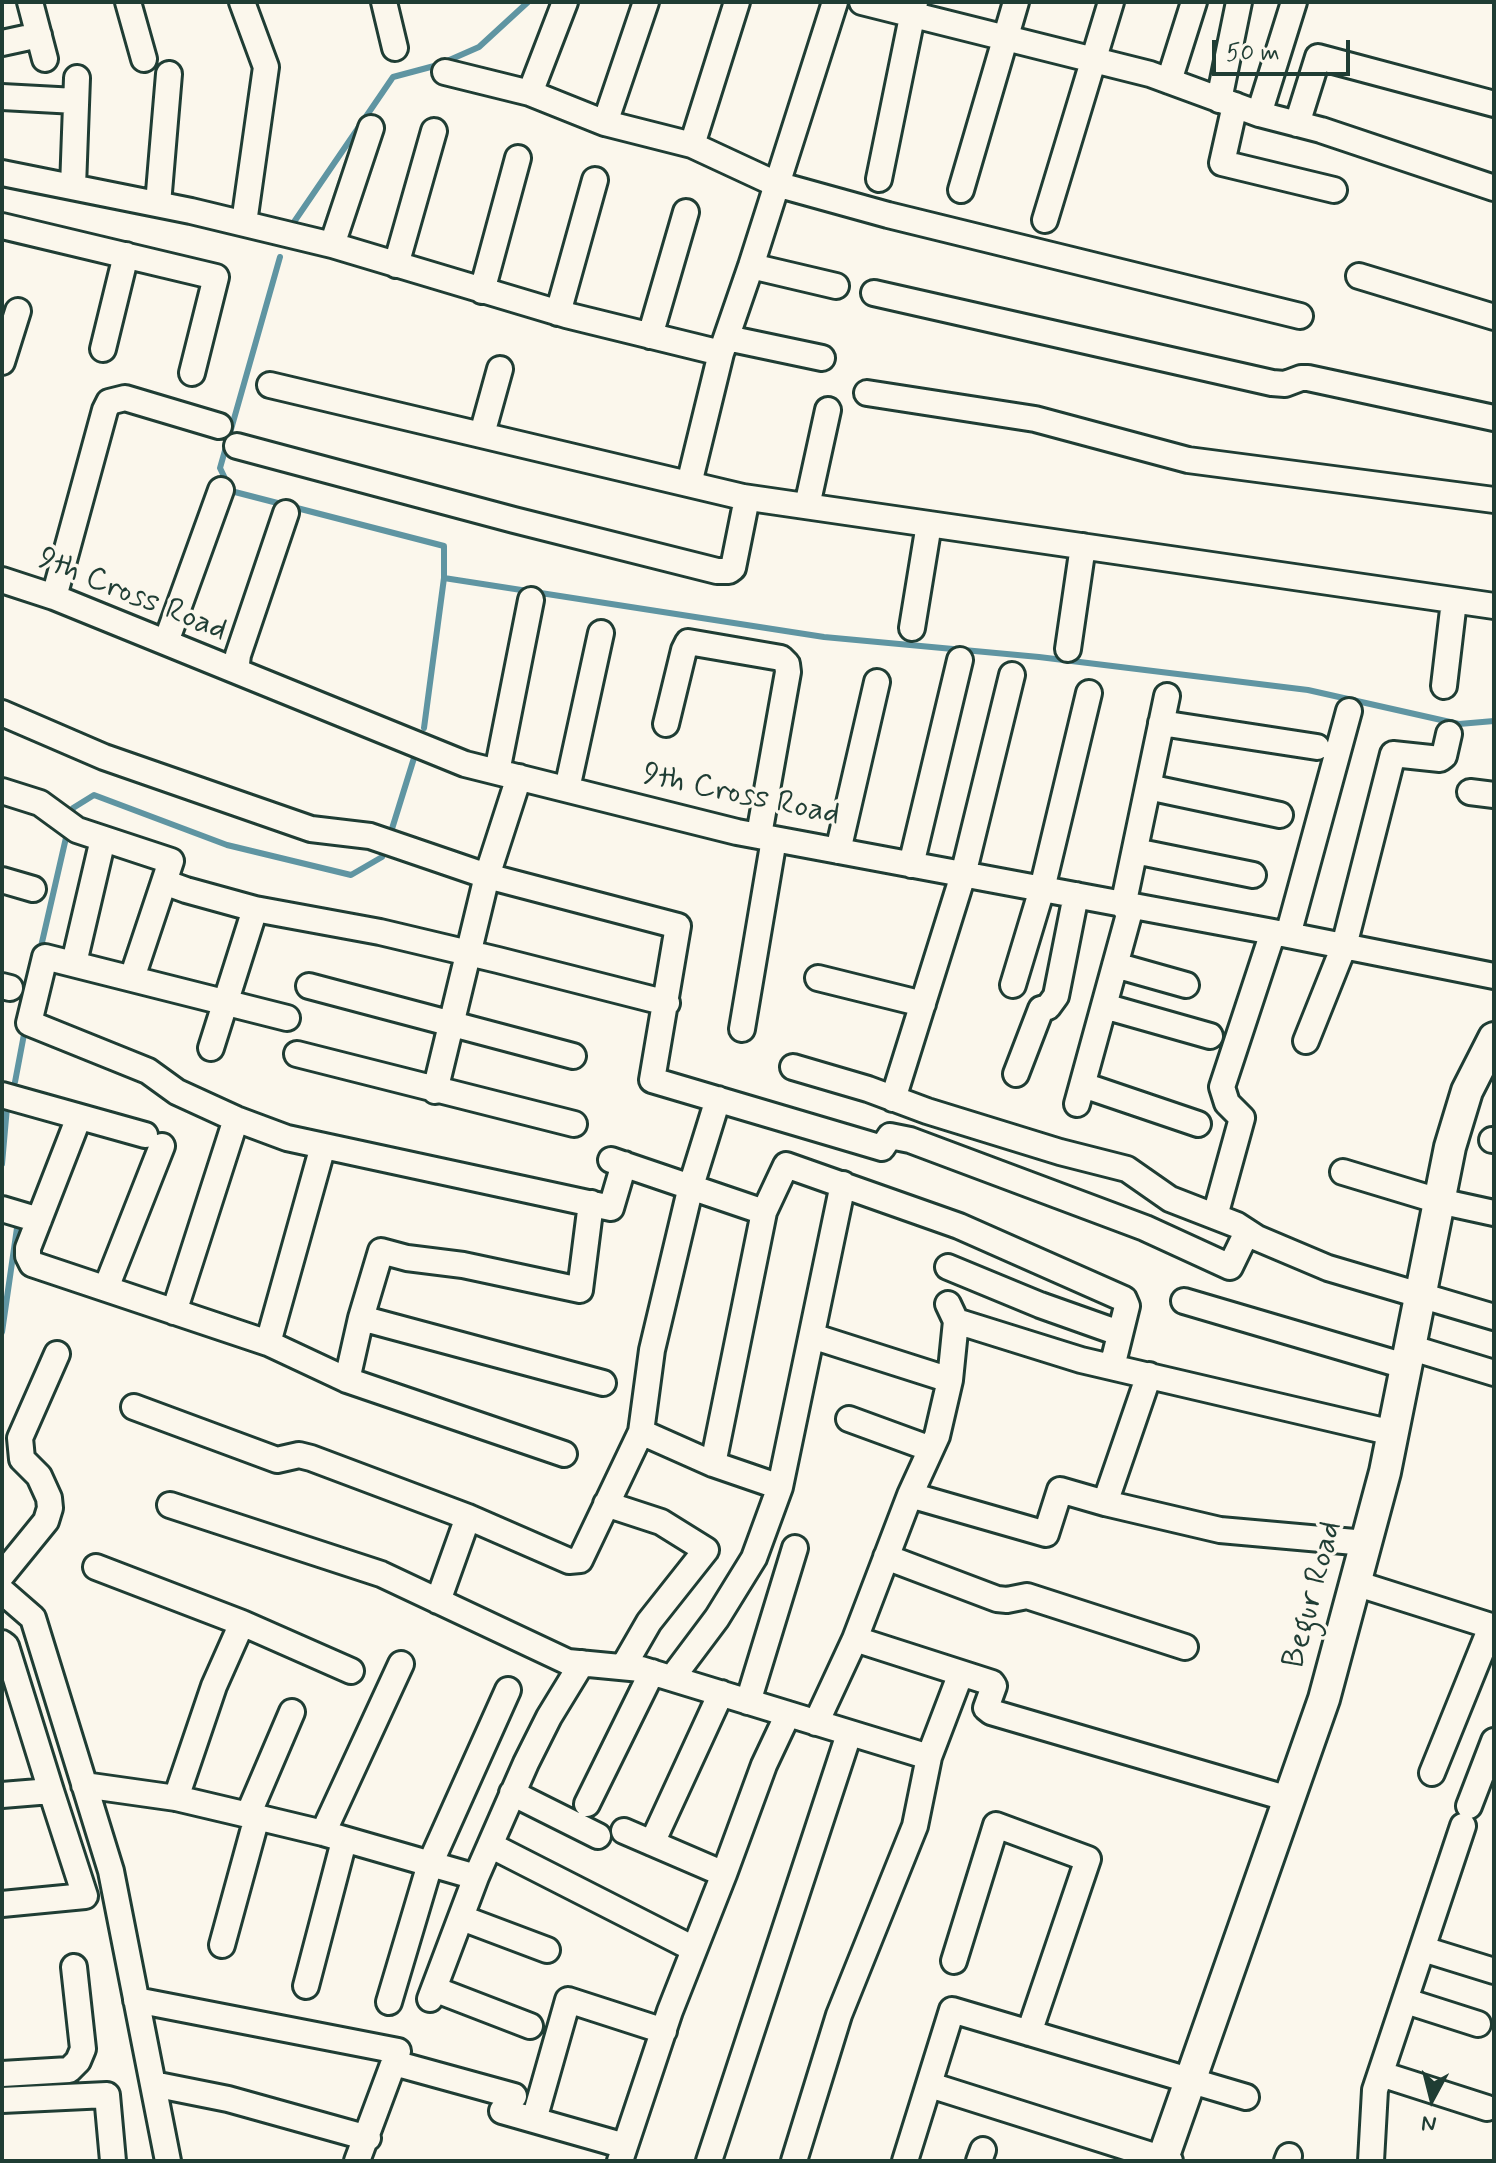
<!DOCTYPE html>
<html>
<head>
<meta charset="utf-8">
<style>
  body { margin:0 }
  #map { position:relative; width:1496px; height:2163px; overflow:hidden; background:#fbf7ec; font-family:Mynerve,sans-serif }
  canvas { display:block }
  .frame { position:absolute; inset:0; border:4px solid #1f3d34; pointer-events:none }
  .north { position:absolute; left:1392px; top:2059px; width:80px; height:80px; -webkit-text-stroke:6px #fbf7ec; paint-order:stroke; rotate:187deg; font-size:22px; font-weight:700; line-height:32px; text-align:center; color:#1f3d34 }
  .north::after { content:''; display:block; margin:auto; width:28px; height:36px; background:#1f3d34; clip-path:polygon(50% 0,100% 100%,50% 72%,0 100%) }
  .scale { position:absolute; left:1212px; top:40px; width:138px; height:36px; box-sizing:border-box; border:4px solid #1f3d34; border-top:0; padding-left:10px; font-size:24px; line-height:28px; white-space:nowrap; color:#1f3d34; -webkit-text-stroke:6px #fbf7ec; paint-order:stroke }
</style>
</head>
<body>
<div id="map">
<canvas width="1496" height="2163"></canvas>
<div class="frame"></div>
<div class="north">N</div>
<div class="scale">50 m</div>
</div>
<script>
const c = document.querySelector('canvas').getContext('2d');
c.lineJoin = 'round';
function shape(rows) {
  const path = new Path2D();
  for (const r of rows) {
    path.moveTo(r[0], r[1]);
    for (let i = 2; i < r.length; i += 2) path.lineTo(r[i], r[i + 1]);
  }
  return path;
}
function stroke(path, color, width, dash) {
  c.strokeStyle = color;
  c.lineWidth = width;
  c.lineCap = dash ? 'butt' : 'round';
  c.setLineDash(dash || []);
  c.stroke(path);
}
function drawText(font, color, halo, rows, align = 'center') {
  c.font = font + ' Mynerve,sans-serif';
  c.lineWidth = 7;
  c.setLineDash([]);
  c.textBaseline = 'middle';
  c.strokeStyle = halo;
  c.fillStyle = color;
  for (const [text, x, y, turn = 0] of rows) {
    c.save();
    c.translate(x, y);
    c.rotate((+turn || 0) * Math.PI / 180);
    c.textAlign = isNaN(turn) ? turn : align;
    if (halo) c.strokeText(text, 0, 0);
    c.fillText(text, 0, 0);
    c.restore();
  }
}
stroke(shape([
  [294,222,393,77,438,65,479,47,528,2],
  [280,257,220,468,231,491,444,546,444,578,424,728],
  [444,578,824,637,1039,657,1308,690,1459,724,1494,721],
  [71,818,73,808,94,795,227,845,351,875,382,857],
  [391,832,414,758],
  [40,951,68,829],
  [15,1082,25,1029],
  [2,1164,7,1107],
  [2,1332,18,1221]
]), '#5f95a2', 6);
const minor = shape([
  [30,2,45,59],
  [128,2,144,59],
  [242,2,266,67,244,223],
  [384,2,395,48],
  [862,2,1150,74,1259,114,1321,130,1494,188],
  [2,43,39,35],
  [445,72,530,93,605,123,692,145,776,184,888,215,1300,316],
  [1169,81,1194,2],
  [530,93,565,2],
  [2,97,76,101],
  [1219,100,1239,2],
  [1235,105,1222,163,1334,190],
  [1259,114,1294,2],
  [605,123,646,2],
  [1297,124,1318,57,1494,104],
  [692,145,737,2],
  [2,173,191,211,332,245,566,315,721,353],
  [879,179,915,2],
  [73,187,77,78],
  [961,190,1016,2],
  [158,204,169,74],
  [1045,220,1111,2],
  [2,226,216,277,192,373],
  [332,245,371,128],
  [396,265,434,131],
  [751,266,836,286],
  [1359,276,1494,317],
  [482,291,518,158],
  [874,293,1272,383,1285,384,1301,378,1308,378,1494,418],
  [558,313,595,180],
  [650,336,686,212],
  [727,338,822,358],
  [103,349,126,255],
  [2,362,18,311],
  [270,385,743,497,1494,606],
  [867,393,1035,419,1188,460,1494,500],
  [482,434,500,369],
  [237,446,514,520,717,571,729,571,733,568,747,498],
  [689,484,721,353,751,266,835,2],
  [807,506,828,410],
  [2,580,54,597,465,764,737,832,1273,932,1494,976],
  [54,597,105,410,109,402,125,398,219,426],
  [912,628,929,524],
  [166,642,221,490],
  [1068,649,1083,546],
  [236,671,238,655,286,513],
  [1444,686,1454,601],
  [2,713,104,757,311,829,370,836,487,876,678,926,652,1080,882,1148,890,1136,910,1140,1145,1228,1230,1267,1247,1232],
  [1161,723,1317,747],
  [666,724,684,650,688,642,781,658,787,664,788,672,759,835],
  [497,772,531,600],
  [1148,787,1280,815],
  [567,789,601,633],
  [2,791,40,803,77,830,171,861,164,882,186,890,255,909,380,932,498,960,667,1003],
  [1470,792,1494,795],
  [838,851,877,682],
  [1135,851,1253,875],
  [911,865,960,660],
  [2,880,33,889],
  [1123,906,1167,696],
  [1288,935,1349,711],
  [74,963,103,839],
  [1115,965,1186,985],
  [132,978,164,882],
  [818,978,923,1004],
  [1013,985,1042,889,1089,693],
  [2,986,10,988],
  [309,986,573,1056],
  [1104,1006,1210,1036],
  [287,1018,45,957,29,1023,148,1071,177,1092,236,1119,287,1138,611,1208,624,1164],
  [742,1029,774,839],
  [1306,1041,1344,946,1393,754,1440,759,1444,756,1449,734],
  [211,1048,255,909],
  [297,1054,574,1124],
  [793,1067,868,1089,927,1111,1060,1152,1127,1169,1170,1199,1237,1225,1257,1238,1328,1268,1494,1317],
  [1016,1074,1041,1009,1048,1007,1056,996,1076,895],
  [1083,1085,1198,1124],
  [435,1091,487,876,519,777],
  [2,1095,145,1135],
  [893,1099,963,875,1012,675],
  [1077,1104,1131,907],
  [79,1117,28,1248,28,1256,32,1264,268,1343,347,1380,564,1454],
  [1492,1140,1494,1140],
  [611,1160,764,1212],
  [1343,1172,1439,1201,1494,1213],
  [2,1209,39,1220],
  [1215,1216,1242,1118,1227,1103,1222,1087,1273,932],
  [948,1267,1040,1305,1119,1333],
  [106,1288,162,1146],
  [1184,1301,1405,1366],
  [174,1312,236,1119],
  [361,1318,381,1251,407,1258,463,1265,580,1290,591,1203],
  [956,1321,1081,1360,1393,1433],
  [812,1336,950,1380],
  [268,1343,323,1146],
  [1409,1347,1494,1373],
  [347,1380,361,1318,603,1383],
  [134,1407,277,1460,299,1455,311,1458,468,1517,569,1561,580,1560,641,1432,652,1350,691,1186,718,1099],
  [849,1419,931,1449],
  [641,1432,713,1464,780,1487],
  [713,1464,764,1212,786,1165,959,1226,1124,1299,1127,1306,1112,1367],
  [910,1495,1046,1534,1060,1490,1105,1503,1220,1530,1366,1543],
  [1105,1503,1149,1375],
  [606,1504,661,1522,706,1550,649,1622,623,1667],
  [170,1505,381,1574,568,1662,641,1669,929,1757],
  [886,1557,997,1599,1007,1600,1027,1596,1185,1647],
  [96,1567,242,1623,351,1671],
  [2,1575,46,1521,50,1508,49,1498,39,1476,22,1459,20,1438,57,1354],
  [1355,1583,1494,1627],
  [2,1591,33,1618,111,1871,168,2161],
  [438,1601,468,1517],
  [855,1639,992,1683,994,1686,986,1708,991,1712,1289,1799],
  [2,1643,6,1646,51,1791,2,1795],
  [672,1678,717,1618,754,1558,780,1487,843,1184],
  [748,1702,795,1548],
  [816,1723,855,1639,910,1495,937,1436,950,1380,956,1321,948,1304],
  [1432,1773,1491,1627],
  [84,1785,176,1798,248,1815,323,1833,476,1877],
  [512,1793,598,1836],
  [176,1798,214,1686,242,1623],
  [587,1804,652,1672],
  [1469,1806,1494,1741],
  [248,1815,292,1712],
  [624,1831,724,1874],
  [323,1833,401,1664],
  [652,1843,721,1693],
  [490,1845,694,1949],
  [2,1904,85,1896,51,1791],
  [462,1918,547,1950],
  [222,1945,257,1817],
  [1423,1949,1494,1971],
  [954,1961,996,1825,1088,1859,1029,2033],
  [306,1986,344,1841],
  [434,1989,530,2026],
  [430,1999,476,1877,526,1763,549,1717,582,1663],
  [136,2000,398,2051,357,2161],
  [1406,2001,1478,2024],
  [389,2002,430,1864,508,1690],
  [394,2063,514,2096],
  [2,2074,69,2070,78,2061,83,2049,74,1967],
  [1381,2074,1487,2108],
  [153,2084,228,2099,368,2138],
  [930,2085,1170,2161],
  [2,2100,107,2095,113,2161],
  [502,2111,625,2146],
  [534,2120,568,2000,664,2031],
  [620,2161,670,2011,724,1874,764,1765,788,1714],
  [709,2161,849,1734],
  [794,2161,839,2015,915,1826,929,1757,961,1673],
  [905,2161,952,2010,1246,2097],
  [979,2161,983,2150],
  [1287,2161,1289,2156],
  [1371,2161,1375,2090,1463,1826]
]);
const major = shape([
  [1162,2161,1324,1699,1385,1472,1450,1147,1467,1091,1494,1038]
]);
stroke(minor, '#1f3d34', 30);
stroke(major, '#1f3d34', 36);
stroke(minor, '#fbf7ec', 24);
stroke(major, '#fbf7ec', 30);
drawText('32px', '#1f3d34', '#fbf7ec', [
  ["9th Cross Road",132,596,22],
  ["9th Cross Road",741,796,12],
  ["Begur Road",1314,1595,-75]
]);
</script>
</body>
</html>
